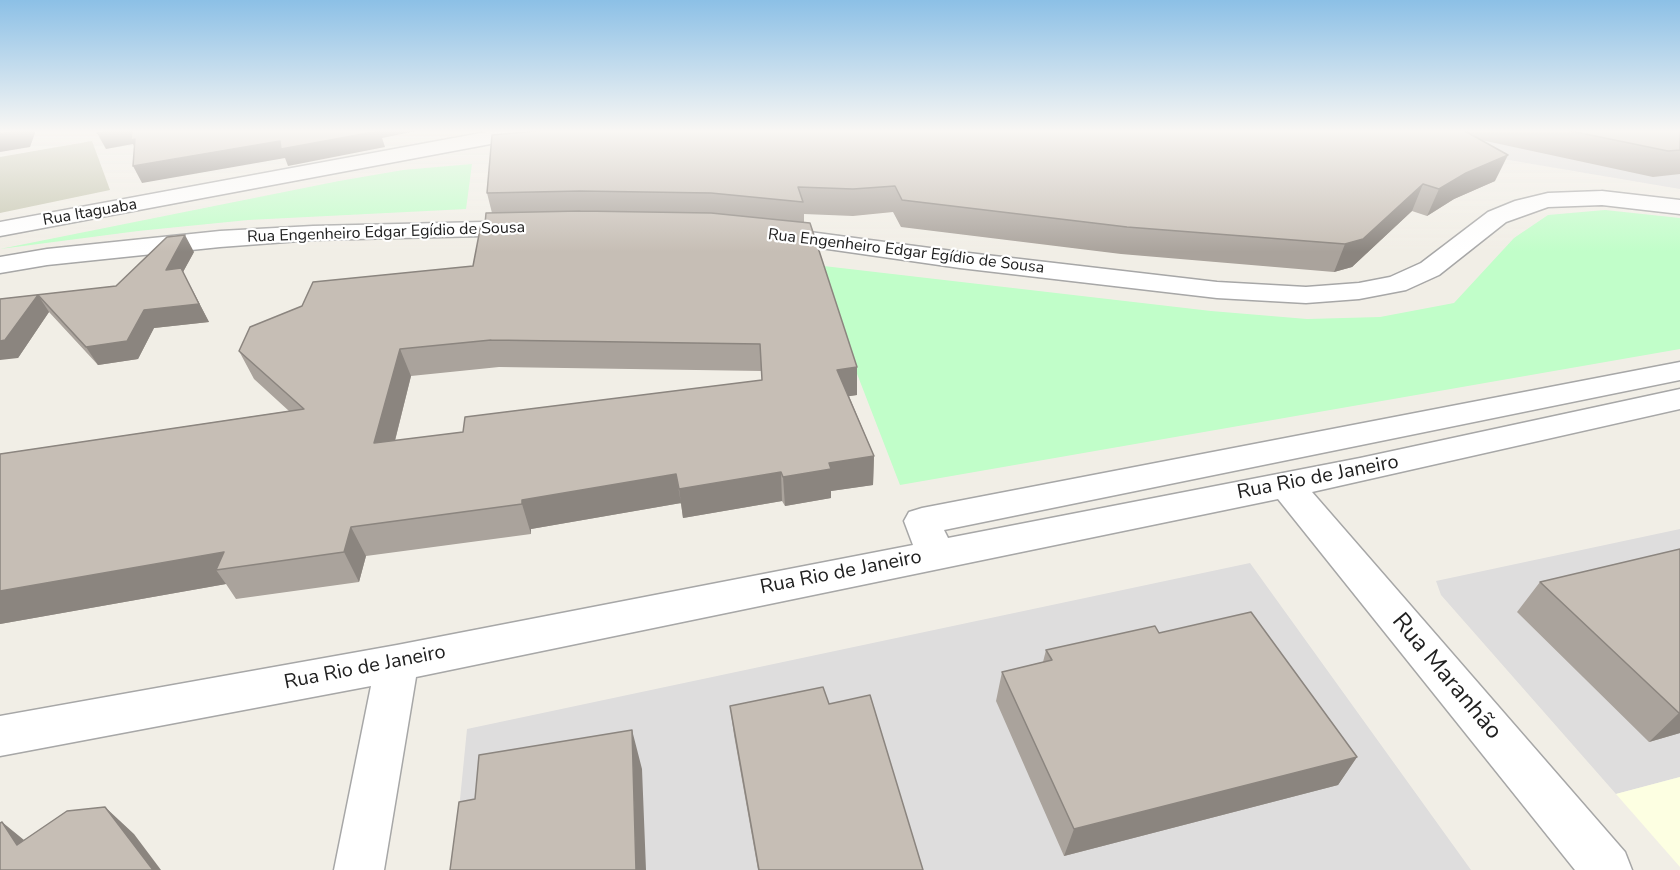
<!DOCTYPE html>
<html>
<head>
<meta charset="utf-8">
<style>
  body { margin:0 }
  canvas { display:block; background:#f1eee6 }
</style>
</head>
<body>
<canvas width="1680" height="870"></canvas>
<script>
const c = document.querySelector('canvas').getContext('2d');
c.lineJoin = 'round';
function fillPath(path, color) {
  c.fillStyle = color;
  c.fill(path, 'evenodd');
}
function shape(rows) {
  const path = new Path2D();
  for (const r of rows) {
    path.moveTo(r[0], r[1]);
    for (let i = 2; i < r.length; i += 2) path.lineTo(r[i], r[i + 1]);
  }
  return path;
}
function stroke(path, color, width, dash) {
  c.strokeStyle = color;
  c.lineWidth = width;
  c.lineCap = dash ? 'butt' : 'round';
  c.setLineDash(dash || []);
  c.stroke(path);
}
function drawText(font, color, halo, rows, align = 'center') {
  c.font = font + ' "Nunito Sans",sans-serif';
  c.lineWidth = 4.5;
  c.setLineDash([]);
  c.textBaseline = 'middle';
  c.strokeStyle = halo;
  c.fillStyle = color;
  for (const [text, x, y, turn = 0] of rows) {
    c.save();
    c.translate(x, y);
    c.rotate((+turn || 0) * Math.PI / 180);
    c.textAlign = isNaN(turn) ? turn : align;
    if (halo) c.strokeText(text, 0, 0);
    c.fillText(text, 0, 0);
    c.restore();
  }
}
fillPath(shape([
  [1446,131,1680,150,1680,189,1497,158],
  [1680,529,1680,777,1616,794,1441,595,1436,581],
  [1250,563,1471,870,453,870,467,729]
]), '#dedddd');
fillPath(shape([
  [1680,777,1680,867,1616,794]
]), '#fdffe2');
fillPath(shape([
  [92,141,110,190,0,213,0,157]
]), '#c6c7b1');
fillPath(shape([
  [472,164,466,209,248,220,138,231,0,249,339,181,403,170],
  [1605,210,1680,218,1680,349,900,485,815,265,1211,311,1307,319,1380,317,1454,303,1514,238,1548,215]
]), '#c1fec9');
const street = shape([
  [497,130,543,130,540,134,533,136,0,236,0,222,497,130],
  [1602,191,1680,200,1680,214,1602,205,1548,207,1506,222,1439,275,1406,290,1359,299,1306,303,1217,298,960,268,772,241,763,239,760,234,763,229,772,227,960,252,1217,282,1306,287,1359,283,1390,277,1421,263,1488,212,1515,201,1548,193,1602,191],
  [526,221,535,223,538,228,535,233,526,235,313,240,220,247,47,265,0,273,0,257,47,249,220,231,313,226,526,221],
  [1680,362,1680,380,944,530,948,538,1360,458,1680,389,1680,409,1312,492,1625,852,1632,870,1575,870,1278,499,416,677,384,870,334,870,371,686,0,756,0,716,397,645,913,545,904,521,909,512,922,508,1680,362]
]);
stroke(street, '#a7a7a7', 3);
fillPath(street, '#fff');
fillPath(shape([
  [548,130,1680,130,1680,174,1653,177,1481,140,1495,181,1454,199,1427,216,1412,211,1352,267,1334,272,1121,254,901,227,893,212,853,216,804,214,804,222,857,395,849,396,874,456,873,485,831,491,831,498,785,506,782,501,683,518,681,503,531,529,531,534,366,556,359,582,236,599,226,584,0,624,0,454,289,411,254,379,239,351,473,266,485,224,492,213,487,193],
  [499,367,762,371,762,380,463,432,395,441,411,376],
  [194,252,183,272,209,322,154,328,138,359,98,365,49,312,18,358,0,299,116,286],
  [1680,549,1680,733,1649,742,1517,612,1540,582],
  [1046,650,1357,757,1338,785,1064,856,996,701,1002,672,1043,662],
  [829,704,923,870,758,870,734,735,730,706]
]), '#aaa39c');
fillPath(shape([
  [21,130,36,130,30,147,0,152,0,134],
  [110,130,134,130,140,157,133,144,106,149,97,133],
  [421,130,382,138,385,147,288,166,285,158,142,183,133,166,280,141,379,131],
  [1508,155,1495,181,1454,199,1427,216,1439,189,1466,173],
  [1423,184,1412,211,1352,267,1334,272,1345,244],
  [185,235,194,252,183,272,209,322,154,328,138,359,98,365,86,347,166,270],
  [38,295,49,312,18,358,0,360,0,341],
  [400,349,411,376,387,472,374,443],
  [857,367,857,395,837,398,837,370],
  [874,456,873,485,831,491,831,498,785,506,783,477,829,463],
  [781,472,782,501,683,518,679,489],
  [676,474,681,503,531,529,531,534,522,504,522,500],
  [351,527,366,556,359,582,344,552],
  [224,552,216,570,226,584,0,624,0,591],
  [1679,713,1680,713,1680,733,1649,742],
  [632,730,642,769,646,870,636,870],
  [1357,757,1338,785,1064,856,1074,829],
  [105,807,134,834,161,870,153,870],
  [2,822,35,849,17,845]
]), '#8b857f');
const building = shape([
  [0,130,21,130,0,134,0,130],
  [97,130,110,130,97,133,97,130],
  [132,130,379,130,379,131,281,149,280,141,133,166,135,139,131,140,132,130],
  [548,130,1463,130,1508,155,1466,173,1439,189,1423,184,1363,239,1345,244,1127,227,902,200,895,186,853,189,798,187,803,202,711,193,580,191,487,193,492,135,548,130],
  [1566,130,1680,130,1680,150,1668,151,1566,130],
  [580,211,711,213,810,223,857,367,837,370,874,456,829,463,831,469,783,477,781,472,679,489,676,474,522,500,522,504,351,527,344,552,216,570,224,552,0,591,0,454,304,409,239,351,250,327,302,306,313,282,473,266,481,224,485,224,486,213,580,211],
  [491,340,760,344,762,380,465,417,463,432,374,443,400,349,491,340],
  [185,235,166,270,181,268,199,304,144,310,127,341,86,347,38,295,5,340,0,341,0,299,116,286,167,237,185,235],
  [1680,549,1680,713,1679,713,1540,582,1680,549],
  [1251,612,1357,757,1074,829,1002,672,1052,660,1046,650,1155,626,1159,633,1251,612],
  [823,687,829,704,870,695,923,870,759,870,730,706,823,687],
  [632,730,636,870,450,870,459,802,475,799,479,755,632,730],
  [105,807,153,870,0,870,0,823,2,822,17,845,67,811,105,807]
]);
fillPath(building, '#c6beb5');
stroke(building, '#8b857f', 1.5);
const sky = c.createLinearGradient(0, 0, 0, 252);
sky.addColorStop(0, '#8cc0e6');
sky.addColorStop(0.52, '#f9f7f4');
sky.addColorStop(1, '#f9f7f400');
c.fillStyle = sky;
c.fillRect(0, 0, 1680, 252);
drawText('16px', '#202020', '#fff', [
  ["Rua Itaguaba",90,213,-10],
  ["Rua Engenheiro Edgar Egídio de Sousa",386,233,-2],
  ["Rua Engenheiro Edgar Egídio de Sousa",906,252,7]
]);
drawText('20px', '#202020', '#fff', [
  ["Rua Rio de Janeiro",1318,478,-11],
  ["Rua Rio de Janeiro",841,573,-11],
  ["Rua Rio de Janeiro",365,668,-11]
]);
drawText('24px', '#202020', '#fff', [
  ["Rua Maranhão",1446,677,50]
]);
</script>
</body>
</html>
